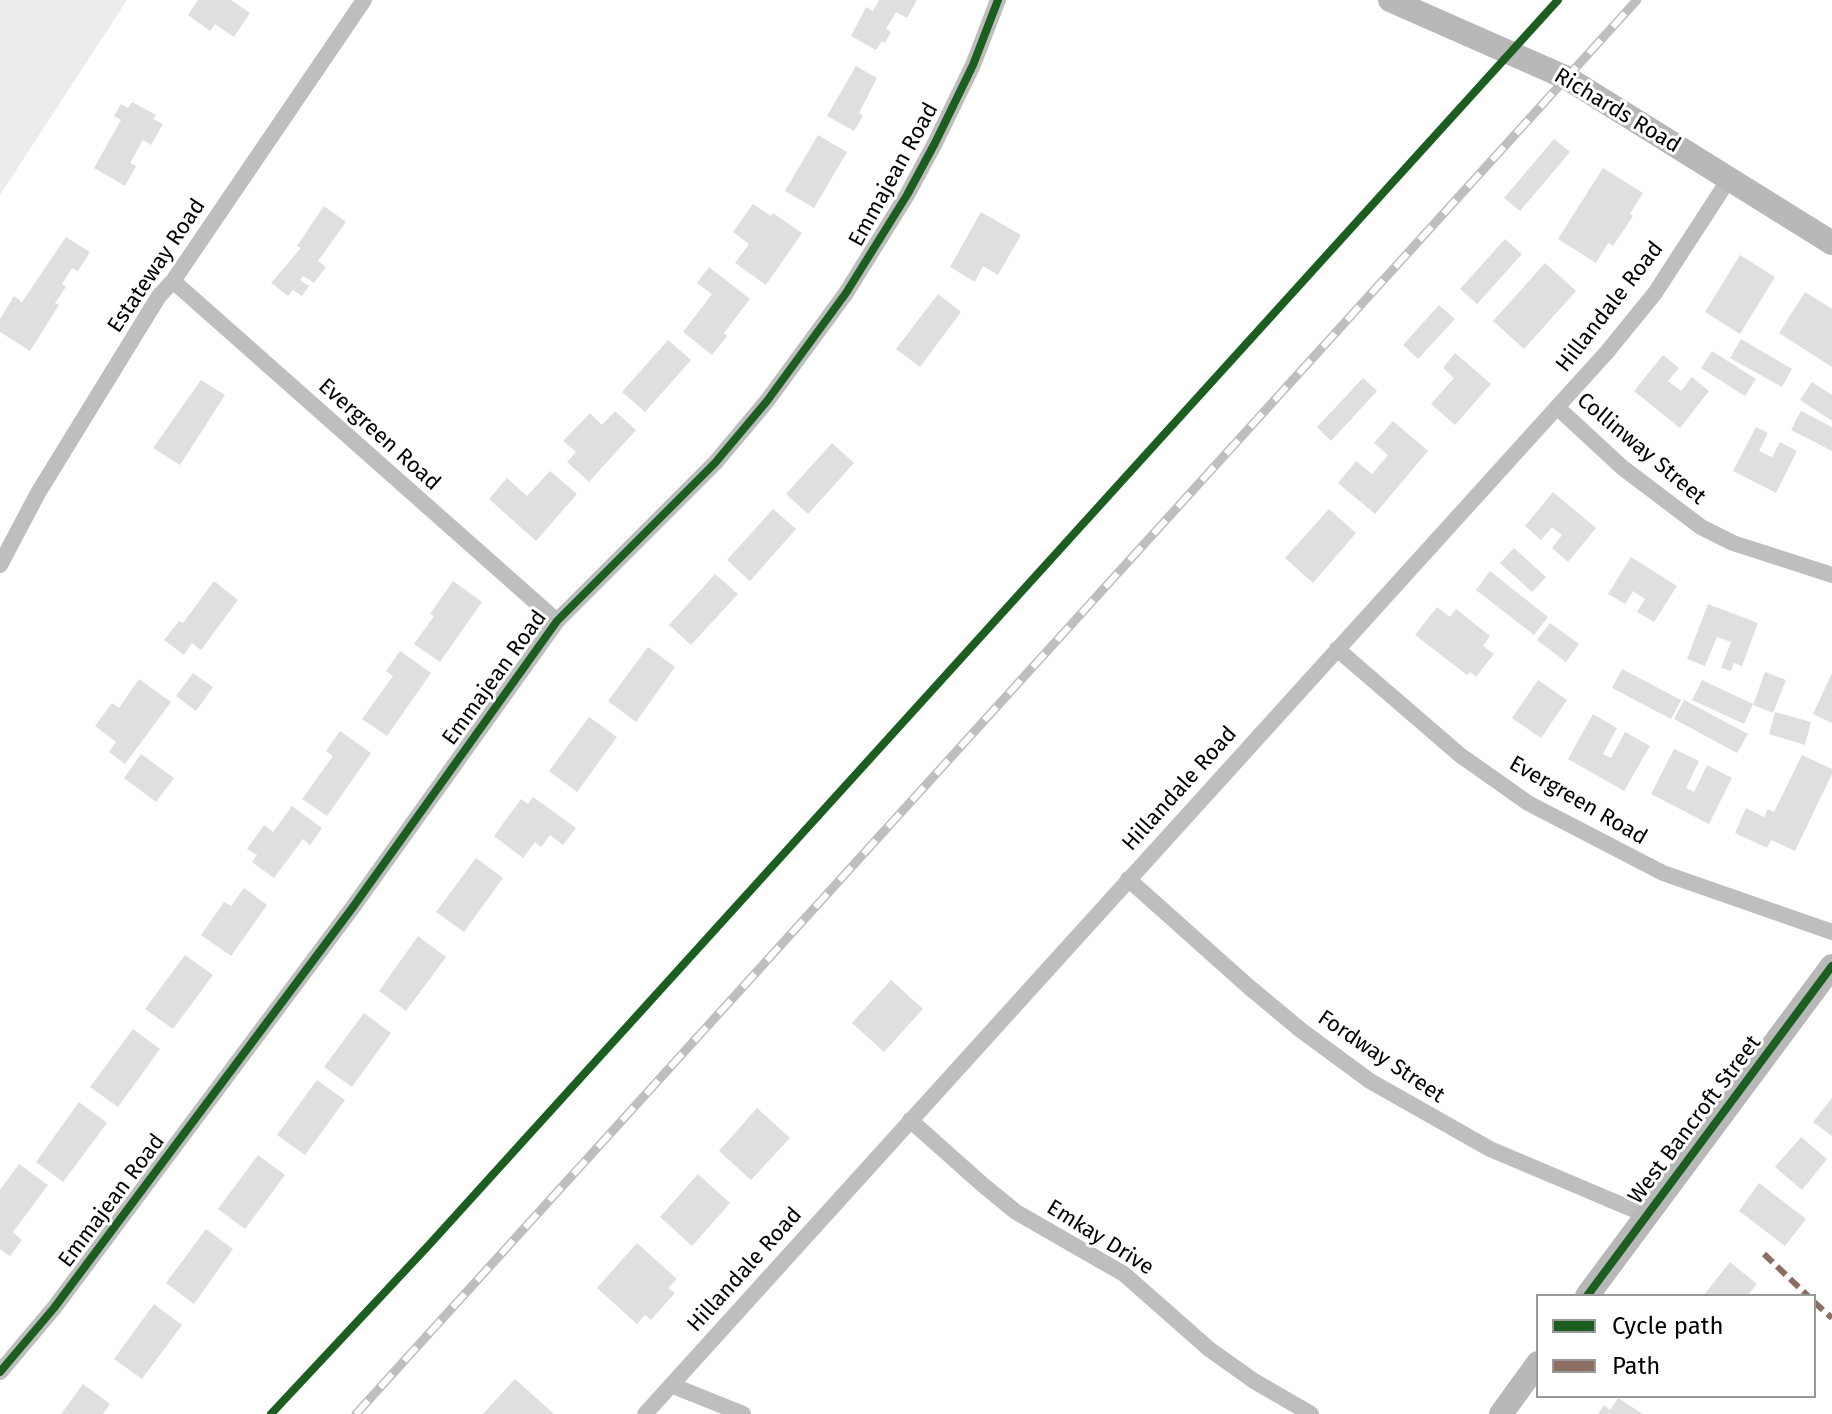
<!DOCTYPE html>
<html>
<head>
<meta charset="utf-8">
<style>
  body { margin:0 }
  #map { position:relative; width:1832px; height:1414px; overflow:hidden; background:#fff; font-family:"Fira Sans",sans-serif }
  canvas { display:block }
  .legend { position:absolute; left:1536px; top:1294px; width:280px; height:104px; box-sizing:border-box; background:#fff; border:2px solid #999; margin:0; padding:10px 14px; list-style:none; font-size:24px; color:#000 }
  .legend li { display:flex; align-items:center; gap:16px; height:40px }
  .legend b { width:40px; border:2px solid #999 }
</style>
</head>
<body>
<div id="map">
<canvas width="1832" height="1414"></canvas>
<ul class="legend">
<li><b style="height:10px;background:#1b5e20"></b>Cycle path</li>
<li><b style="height:10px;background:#8d6e63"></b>Path</li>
</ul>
</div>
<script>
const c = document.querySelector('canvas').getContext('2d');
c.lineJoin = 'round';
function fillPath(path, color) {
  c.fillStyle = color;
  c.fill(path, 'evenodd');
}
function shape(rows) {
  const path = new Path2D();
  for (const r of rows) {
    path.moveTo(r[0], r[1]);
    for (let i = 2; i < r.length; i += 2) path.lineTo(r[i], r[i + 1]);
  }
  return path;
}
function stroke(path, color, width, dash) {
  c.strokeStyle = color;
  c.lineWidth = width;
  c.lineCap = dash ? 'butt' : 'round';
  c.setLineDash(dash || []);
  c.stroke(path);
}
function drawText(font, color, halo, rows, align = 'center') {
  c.font = font + ' "Fira Sans",sans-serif';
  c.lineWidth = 6;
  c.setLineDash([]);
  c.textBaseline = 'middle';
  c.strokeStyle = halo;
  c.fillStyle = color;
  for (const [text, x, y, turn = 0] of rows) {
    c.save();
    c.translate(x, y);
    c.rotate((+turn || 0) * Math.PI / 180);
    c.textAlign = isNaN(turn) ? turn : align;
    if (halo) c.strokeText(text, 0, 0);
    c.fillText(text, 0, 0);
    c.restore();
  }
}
fillPath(shape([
  [0,0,127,0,0,195]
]), '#ececec');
fillPath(shape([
  [198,0,231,0,250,13,234,37,215,24,210,31,188,15],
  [879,0,917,0,907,18,896,12,886,29,891,32,885,43,882,41,876,50,851,36,866,7,873,11],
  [856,66,877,78,859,113,863,116,854,131,827,116],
  [132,102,156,115,153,119,163,124,151,145,143,140,130,163,136,166,125,186,94,168,121,120,114,116,121,104,128,108],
  [818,135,847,152,814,208,785,191],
  [1554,139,1570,152,1520,211,1504,198],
  [1603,168,1643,193,1630,214,1633,216,1613,246,1608,243,1596,263,1558,239],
  [753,204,771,216,773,213,802,233,766,285,735,263,749,244,733,232],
  [324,206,346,222,318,261,326,267,314,283,303,276,300,280,309,286,302,296,293,290,288,296,271,283,301,248,297,246],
  [981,212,1021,235,998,275,983,266,975,282,950,267],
  [66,237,90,252,78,271,72,268,62,284,66,287,55,303,59,305,30,351,0,332,0,319,14,296,22,302],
  [1505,239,1522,254,1477,304,1460,289],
  [1740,255,1775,277,1740,334,1705,312],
  [1545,263,1576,291,1524,349,1493,321],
  [709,267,750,299,724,333,727,336,712,355,683,332,712,294,697,283],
  [1805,292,1832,309,1832,367,1779,333],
  [938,294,961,312,920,367,896,349],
  [1439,305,1455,319,1418,359,1403,345],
  [1741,339,1792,369,1782,387,1730,358],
  [668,340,691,360,645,412,622,392],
  [1712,351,1756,379,1745,396,1701,368],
  [1455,353,1491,384,1455,425,1431,404,1454,378,1443,368],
  [1663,355,1679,368,1668,381,1681,391,1692,377,1709,391,1680,428,1634,391],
  [1363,378,1377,391,1331,441,1317,427],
  [201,380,225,395,180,465,153,448],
  [1812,382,1832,395,1832,421,1800,400],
  [615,411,636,430,589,482,567,462,576,452,563,441,590,413,602,425],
  [1801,411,1832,427,1832,451,1791,430],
  [1393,421,1428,451,1375,514,1338,483,1356,461,1372,474,1388,455,1374,443],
  [1756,427,1768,433,1759,451,1772,457,1780,442,1797,451,1776,493,1733,471],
  [832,443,854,463,808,514,786,494],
  [550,471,577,494,536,541,489,499,507,478,527,496],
  [1553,492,1596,528,1568,562,1552,548,1562,535,1552,527,1541,540,1525,526],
  [773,509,796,529,750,581,727,560],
  [1329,509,1356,533,1313,583,1285,558],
  [1514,548,1546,577,1532,592,1500,563],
  [1631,557,1677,586,1654,622,1637,612,1645,599,1633,591,1625,604,1608,594],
  [1490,571,1548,617,1534,635,1476,590],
  [715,574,738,594,691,645,669,625],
  [214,581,238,600,201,650,192,643,184,655,164,640,179,621,183,623],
  [453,581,482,602,440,662,414,644,434,616,430,614],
  [1708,604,1758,623,1742,666,1734,663,1731,671,1721,668,1731,642,1717,637,1705,666,1687,659],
  [1437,607,1450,617,1456,609,1490,636,1483,646,1494,654,1476,677,1470,672,1467,675,1415,635],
  [1550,623,1579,644,1566,662,1537,640],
  [648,647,675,667,636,722,608,701],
  [400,651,431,673,387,736,362,719,393,676,386,671],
  [1622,669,1681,700,1671,719,1612,688],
  [1765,672,1786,680,1773,713,1753,705],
  [193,673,213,687,196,711,176,696],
  [1832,673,1832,723,1813,714],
  [139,679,171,702,125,764,109,752,116,742,95,726,112,703,119,708],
  [1538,680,1567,700,1541,738,1512,718],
  [1702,680,1753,704,1744,724,1692,700],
  [1684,700,1748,734,1737,753,1674,719],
  [1775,712,1811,722,1805,745,1769,734],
  [1593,714,1617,728,1603,754,1611,758,1625,732,1650,746,1624,791,1568,759],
  [589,717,617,737,577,792,549,771],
  [340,731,371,753,327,816,302,799,333,756,326,751],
  [1674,749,1699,761,1686,788,1694,792,1707,765,1732,778,1709,824,1651,794],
  [141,754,174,778,156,802,124,778],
  [1802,755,1832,769,1832,774,1795,851,1771,840,1767,848,1735,833,1746,808,1764,817,1768,809,1774,812],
  [533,797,576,828,563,845,550,835,541,847,535,842,523,858,494,836,521,799,528,804],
  [292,806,322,828,310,845,303,839,274,878,252,862,257,855,247,849,264,825,273,832],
  [476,858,503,878,464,932,436,912],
  [244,888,267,905,231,956,201,935,224,902,231,906],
  [418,936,446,957,406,1011,379,991],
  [185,955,213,975,173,1029,145,1009],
  [891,980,923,1009,884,1052,852,1023],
  [364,1013,391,1033,352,1087,324,1067],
  [133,1029,160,1049,118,1107,90,1087],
  [317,1080,345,1100,305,1155,277,1135],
  [1832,1098,1832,1136,1813,1122],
  [79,1102,107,1123,63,1182,36,1162],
  [757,1108,790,1138,751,1180,719,1151],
  [1801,1137,1827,1159,1802,1190,1775,1167],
  [258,1155,285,1175,245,1229,218,1209],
  [19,1164,48,1185,13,1232,22,1240,10,1256,0,1249,0,1190],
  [698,1174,730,1203,692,1246,660,1217],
  [1759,1183,1806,1219,1785,1246,1739,1211],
  [206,1229,233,1249,194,1304,166,1283],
  [637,1243,677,1279,668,1288,675,1293,651,1320,645,1315,637,1324,597,1288],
  [1730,1262,1757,1284,1747,1296,1703,1296],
  [154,1304,182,1325,142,1379,114,1359],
  [515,1379,554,1414,483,1414],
  [83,1384,110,1404,103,1414,61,1414],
  [1618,1398,1643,1414,1598,1414,1604,1405,1610,1410]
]), '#dfdfdf');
stroke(shape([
  [173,281,557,621],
  [1557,407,1623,468,1701,527,1733,543,1832,575],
  [0,565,38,493,159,296,173,281,364,0],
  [1337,649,1460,755,1528,803,1663,873,1832,932],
  [1128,879,1249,987,1302,1031,1370,1081,1490,1149,1646,1215],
  [910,1120,983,1185,1016,1212,1124,1274,1209,1349,1254,1381,1311,1414],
  [0,1372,54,1308,353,907,557,621,715,463,767,401,846,293,907,195,935,143,973,65,998,0],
  [671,1385,743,1414],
  [645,1414,1607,352,1655,293,1729,179]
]), '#bebebe', 16);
stroke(shape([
  [1390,0,1567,78,1832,243],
  [1587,1296,1832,966],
  [1501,1414,1538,1363]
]), '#b8b8b8', 24);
const rail = shape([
  [356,1414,1637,0]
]);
stroke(rail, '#bebebe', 9);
stroke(rail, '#fff', 6, [18]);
stroke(shape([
  [1764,1254,1808,1296],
  [1814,1302,1832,1318]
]), '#8d6e63', 6, [12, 6]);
stroke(shape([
  [1587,1296,1832,966],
  [0,1372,54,1308,353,907,557,621,715,463,767,401,846,293,907,195,935,143,973,65,998,0],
  [271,1414,428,1246,1558,0]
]), '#1b5e20', 8);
drawText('22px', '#000', '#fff', [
  ["Richards Road",1617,111,31],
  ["Emmajean Road",894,175,-61],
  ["Estateway Road",157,266,-56],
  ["Hillandale Road",1610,307,-52],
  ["Evergreen Road",379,435,42],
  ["Collinway Street",1641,449,40],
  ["Emmajean Road",495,678,-54],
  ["Hillandale Road",1180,789,-48],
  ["Evergreen Road",1578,801,30],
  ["Fordway Street",1381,1057,34],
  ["West Bancroft Street",1695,1120,-53],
  ["Emmajean Road",112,1201,-53],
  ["Emkay Drive",1100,1238,32],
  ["Hillandale Road",745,1270,-48]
]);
</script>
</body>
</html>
